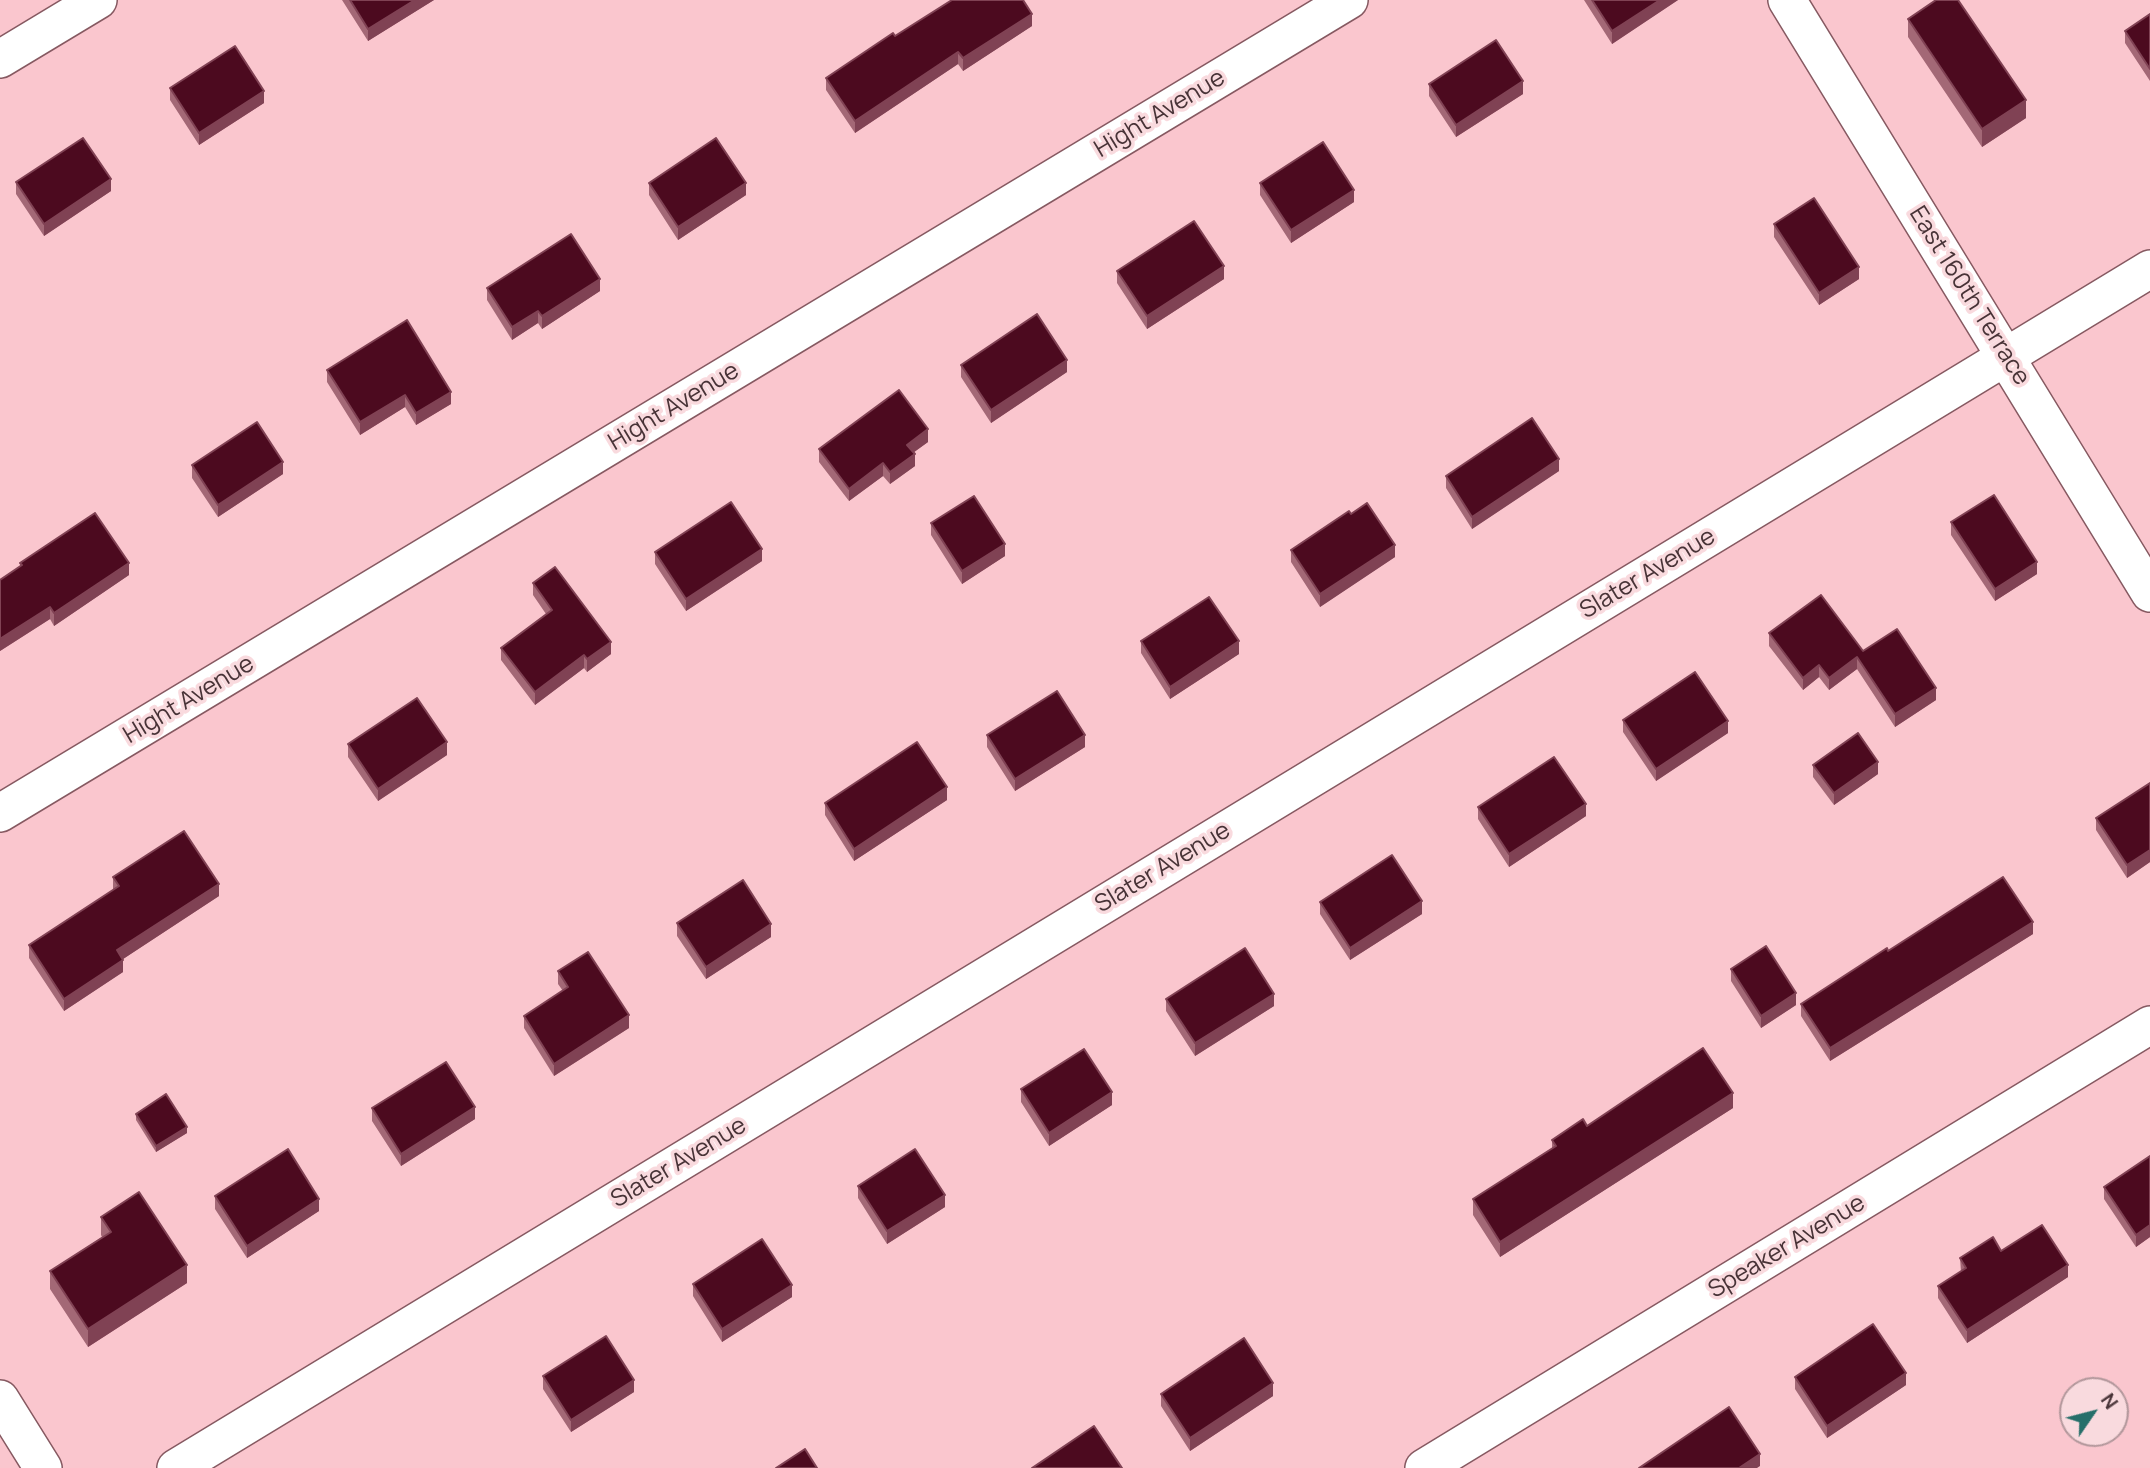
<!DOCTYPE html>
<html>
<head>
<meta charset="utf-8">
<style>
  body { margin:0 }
  #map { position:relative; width:2150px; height:1468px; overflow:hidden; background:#fac6ce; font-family:Manrope,sans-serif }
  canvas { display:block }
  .north { position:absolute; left:2059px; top:1377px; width:70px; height:70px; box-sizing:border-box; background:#f9dade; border:2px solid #b2979b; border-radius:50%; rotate:55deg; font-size:19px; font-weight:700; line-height:28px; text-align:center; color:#483337 }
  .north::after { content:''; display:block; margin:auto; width:24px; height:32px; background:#266f6a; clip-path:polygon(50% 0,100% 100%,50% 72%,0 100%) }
</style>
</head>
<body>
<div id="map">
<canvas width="2150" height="1468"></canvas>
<div class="north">N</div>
</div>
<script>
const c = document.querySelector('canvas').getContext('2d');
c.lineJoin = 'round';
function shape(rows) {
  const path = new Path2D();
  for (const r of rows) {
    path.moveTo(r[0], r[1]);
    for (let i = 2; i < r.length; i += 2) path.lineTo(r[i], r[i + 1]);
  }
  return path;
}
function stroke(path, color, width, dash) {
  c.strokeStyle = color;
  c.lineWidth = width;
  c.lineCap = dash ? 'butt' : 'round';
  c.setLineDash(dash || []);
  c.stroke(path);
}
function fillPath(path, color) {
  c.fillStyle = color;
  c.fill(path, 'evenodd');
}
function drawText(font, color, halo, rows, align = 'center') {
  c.font = font + ' Manrope,sans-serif';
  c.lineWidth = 7;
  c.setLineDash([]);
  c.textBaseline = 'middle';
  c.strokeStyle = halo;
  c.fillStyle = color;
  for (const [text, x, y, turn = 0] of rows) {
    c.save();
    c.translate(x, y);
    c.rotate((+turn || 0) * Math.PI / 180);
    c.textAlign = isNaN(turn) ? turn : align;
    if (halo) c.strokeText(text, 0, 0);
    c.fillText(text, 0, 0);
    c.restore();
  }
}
const minor = shape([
  [1787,0,2150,593],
  [0,59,98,0],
  [0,813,1349,0],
  [0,1399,43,1468],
  [176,1468,2150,269],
  [1424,1468,2150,1025]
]);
stroke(minor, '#865961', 40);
stroke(minor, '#fff', 37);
fillPath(shape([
  [342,0,434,0,368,41],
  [1584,0,1678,0,1612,44],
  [2150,14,2150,81,2125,43,2125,31],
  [1908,19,2026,118,1982,147,1908,37],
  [1032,26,963,71,958,64,855,133,826,90,826,78,895,36],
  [1429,84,1523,94,1456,137,1429,96],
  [170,88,264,103,199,145,170,100],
  [16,182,111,191,44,236,16,194],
  [649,183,746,195,678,240,649,195],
  [1260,183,1354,202,1291,243,1260,195],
  [1774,224,1859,279,1819,305,1774,237],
  [1117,271,1224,279,1147,329,1117,283],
  [487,288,600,291,542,329,538,323,512,340,487,300],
  [961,365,1067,372,991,423,961,377],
  [327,370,451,404,416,425,405,407,360,435,327,382],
  [928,442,913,453,915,466,890,484,883,476,849,501,819,462,819,449],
  [192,465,283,474,218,517,192,478],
  [1559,471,1472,529,1446,488,1446,476],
  [1351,514,1395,557,1320,607,1291,562,1291,550],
  [1951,522,2037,574,1995,601,1951,535],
  [931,523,1005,556,962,584,931,535],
  [655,552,762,561,686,611,655,564],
  [20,563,129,575,54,626,50,619,0,651,0,580,20,567],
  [533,583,611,654,587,672,584,668,535,705,501,660,501,648,546,614,533,595],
  [1769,633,1863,651,1936,700,1895,727,1857,669,1829,690,1819,677,1803,690,1769,646],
  [1141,641,1239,654,1170,699,1141,653],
  [1623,720,1728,733,1656,781,1623,732],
  [987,735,1085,747,1015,791,987,747],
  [348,744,447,755,378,801,348,757],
  [1813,765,1878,774,1834,805,1813,777],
  [2150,783,2150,862,2127,878,2096,830,2096,818],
  [947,800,854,861,825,815,825,803],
  [1478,807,1586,816,1509,867,1478,819],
  [113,877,219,896,123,959,123,972,64,1011,29,958,29,945,113,890],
  [1320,902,1422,914,1350,960,1320,914],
  [677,923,771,937,706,979,677,936],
  [2033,934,1830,1061,1801,1016,1801,1004,1888,951],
  [1731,969,1796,1005,1761,1028,1731,981],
  [558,971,629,1028,554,1076,524,1028,524,1016,563,991,558,984],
  [1166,999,1274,1006,1195,1056,1166,1011],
  [1021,1089,1112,1105,1049,1146,1021,1102],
  [372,1108,475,1119,401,1166,372,1121],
  [1733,1108,1500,1257,1473,1215,1473,1199,1552,1148,1552,1140,1587,1126],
  [136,1114,187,1133,156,1152,136,1120],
  [2150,1156,2150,1237,2136,1247,2104,1199,2104,1187],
  [858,1186,945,1207,887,1244,858,1198],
  [215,1196,319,1211,247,1258,215,1209],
  [101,1217,187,1283,88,1347,50,1289,50,1271,102,1237,101,1235],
  [2001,1251,2068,1277,1967,1343,1938,1298,1938,1286,1961,1272,1960,1258],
  [693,1284,792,1297,722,1342,693,1296],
  [543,1376,634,1392,571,1432,543,1389],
  [1795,1377,1906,1385,1827,1438,1795,1389],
  [1161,1394,1273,1396,1190,1451,1161,1406]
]), '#a36876');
fillPath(shape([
  [415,0,434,0,368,41,368,29],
  [1660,0,1678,0,1612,44,1612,31],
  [1032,14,1032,26,963,71,963,58],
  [958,52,958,64,855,133,855,121],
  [1523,81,1523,94,1456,137,1456,125],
  [264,91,264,103,199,145,199,133],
  [2026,100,2026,118,1982,147,1982,129],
  [111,179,111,191,44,236,44,224],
  [746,183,746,195,678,240,678,227],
  [1354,190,1354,202,1291,243,1291,230],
  [1224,266,1224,279,1147,329,1147,316],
  [1859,267,1859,279,1819,305,1819,293],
  [600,279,600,291,542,329,542,316],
  [538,311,538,323,512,340,512,327],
  [1067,360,1067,372,991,423,991,410],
  [451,392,451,404,416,425,416,413],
  [405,395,405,407,360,435,360,422],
  [928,429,928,442,907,457,907,445],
  [915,454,915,466,890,484,890,472],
  [1559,459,1559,471,1472,529,1472,517],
  [283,462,283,474,218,517,218,505],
  [883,463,883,476,849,501,849,489],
  [1005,544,1005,556,962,584,962,571],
  [1395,545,1395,557,1320,607,1320,594],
  [762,549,762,561,686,611,686,599],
  [2037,562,2037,574,1995,601,1995,589],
  [129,563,129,575,54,626,54,613],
  [50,607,50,619,0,651,0,639],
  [1239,641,1239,654,1170,699,1170,687],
  [611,642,611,654,587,672,587,659],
  [584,655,584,668,535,705,535,692],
  [1857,657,1857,669,1829,690,1829,678],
  [1819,665,1819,677,1803,690,1803,678],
  [1936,688,1936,700,1895,727,1895,714],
  [1728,721,1728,733,1656,781,1656,769],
  [1085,735,1085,747,1015,791,1015,779],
  [447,742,447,755,378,801,378,789],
  [1878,762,1878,774,1834,805,1834,793],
  [947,787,947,800,854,861,854,849],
  [1586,804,1586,816,1509,867,1509,854],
  [2150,850,2150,862,2127,878,2127,865],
  [219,884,219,896,117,963,117,950],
  [1422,901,1422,914,1350,960,1350,948],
  [2033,922,2033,934,1830,1061,1830,1048],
  [771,924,771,937,706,979,706,967],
  [123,960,123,972,64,1011,64,999],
  [1796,993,1796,1005,1761,1028,1761,1016],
  [1274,994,1274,1006,1195,1056,1195,1043],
  [629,1015,629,1028,554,1076,554,1064],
  [1112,1092,1112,1105,1049,1146,1049,1133],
  [1733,1093,1733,1108,1500,1257,1500,1242],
  [475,1107,475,1119,401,1166,401,1154],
  [187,1127,187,1133,156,1152,156,1146],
  [945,1195,945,1207,887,1244,887,1231],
  [319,1199,319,1211,247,1258,247,1246],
  [2150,1225,2150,1237,2136,1247,2136,1235],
  [187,1265,187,1283,88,1347,88,1329],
  [2068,1265,2068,1277,1967,1343,1967,1330],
  [792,1285,792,1297,722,1342,722,1329],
  [1906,1373,1906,1385,1827,1438,1827,1426],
  [634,1380,634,1392,571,1432,571,1420],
  [1273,1383,1273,1396,1190,1451,1190,1438],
  [1760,1454,1760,1466,1757,1468,1739,1468]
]), '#804254');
const building = shape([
  [350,0,415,0,368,29,350,0],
  [952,0,1023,0,1032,14,963,58,958,52,855,121,826,78,893,33,895,36,952,0],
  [1592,0,1660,0,1612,31,1592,0],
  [1936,0,1958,0,2026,100,1982,129,1908,19,1936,0],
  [2150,14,2150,69,2125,31,2150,14],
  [1496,40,1523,81,1456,125,1429,84,1496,40],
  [235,46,264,91,199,133,170,88,235,46],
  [83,138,111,179,44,224,16,182,83,138],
  [716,138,746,183,678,227,649,183,716,138],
  [1323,142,1354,190,1291,230,1260,183,1323,142],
  [1814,198,1859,267,1819,293,1774,224,1814,198],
  [1194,221,1224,266,1147,316,1117,271,1194,221],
  [571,234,600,279,542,316,538,311,512,327,487,288,571,234],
  [1037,314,1067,360,991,410,961,365,1037,314],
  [407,320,451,392,416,413,405,395,360,422,327,370,407,320],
  [899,390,928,429,907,445,915,454,890,472,883,463,849,489,819,449,899,390],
  [1532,418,1559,459,1472,517,1446,476,1532,418],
  [257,422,283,462,218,505,192,465,257,422],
  [1994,495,2037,562,1995,589,1951,522,1994,495],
  [974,496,1005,544,962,571,931,523,974,496],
  [731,502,762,549,686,599,655,552,731,502],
  [1367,503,1395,545,1320,594,1291,550,1349,511,1351,514,1367,503],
  [95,513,129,563,54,613,50,607,0,639,0,580,22,565,20,563,95,513],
  [555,567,611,642,587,659,584,655,535,692,501,648,552,610,533,583,555,567],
  [1821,595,1863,651,1897,629,1936,688,1895,714,1857,657,1829,678,1819,665,1803,678,1769,633,1821,595],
  [1209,597,1239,641,1170,687,1141,641,1209,597],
  [1695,672,1728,721,1656,769,1623,720,1695,672],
  [1057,691,1085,735,1015,779,987,735,1057,691],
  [417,698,447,742,378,789,348,744,417,698],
  [1858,733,1878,762,1834,793,1813,765,1858,733],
  [917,742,947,787,854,849,825,803,917,742],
  [1554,757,1586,804,1509,854,1478,807,1554,757],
  [2150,783,2150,850,2127,865,2096,818,2150,783],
  [184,831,219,884,117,950,123,960,64,999,29,945,119,886,113,877,184,831],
  [1392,855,1422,901,1350,948,1320,902,1392,855],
  [2003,877,2033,922,1830,1048,1801,1004,1887,948,1888,951,2003,877],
  [743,880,771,924,706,967,677,923,743,880],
  [1766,946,1796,993,1761,1016,1731,969,1766,946],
  [1245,948,1274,994,1195,1043,1166,999,1245,948],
  [588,952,629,1015,554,1064,524,1016,568,987,558,971,588,952],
  [1703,1048,1733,1093,1500,1242,1473,1199,1556,1146,1552,1140,1583,1119,1587,1126,1703,1048],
  [1084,1049,1112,1092,1049,1133,1021,1089,1084,1049],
  [446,1062,475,1107,401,1154,372,1108,446,1062],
  [166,1094,187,1127,156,1146,136,1114,166,1094],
  [288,1149,319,1199,247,1246,215,1196,288,1149],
  [915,1149,945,1195,887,1231,858,1186,915,1149],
  [2150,1156,2150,1225,2136,1235,2104,1187,2150,1156],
  [139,1192,187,1265,88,1329,50,1271,111,1232,101,1217,139,1192],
  [2042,1225,2068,1265,1967,1330,1938,1286,1966,1268,1960,1258,1993,1237,2001,1251,2042,1225],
  [762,1239,792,1285,722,1329,693,1284,762,1239],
  [1873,1324,1906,1373,1827,1426,1795,1377,1873,1324],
  [606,1336,634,1380,571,1420,543,1376,606,1336],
  [1244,1338,1273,1383,1190,1438,1161,1394,1244,1338],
  [1729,1407,1760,1454,1739,1468,1639,1468,1729,1407],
  [1094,1426,1122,1468,1032,1468,1094,1426],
  [805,1449,817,1468,776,1468,805,1449]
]);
fillPath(building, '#4c0a1f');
stroke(building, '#804254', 2);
drawText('24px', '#483337', '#f9dade', [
  ["Hight Avenue",1160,114,-31],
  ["East 160th Terrace",1969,296,58],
  ["Hight Avenue",674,407,-31],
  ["Slater Avenue",1648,574,-31],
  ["Hight Avenue",189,700,-31],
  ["Slater Avenue",1163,868,-31],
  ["Slater Avenue",679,1163,-31],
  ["Speaker Avenue",1787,1247,-31]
]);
</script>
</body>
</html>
